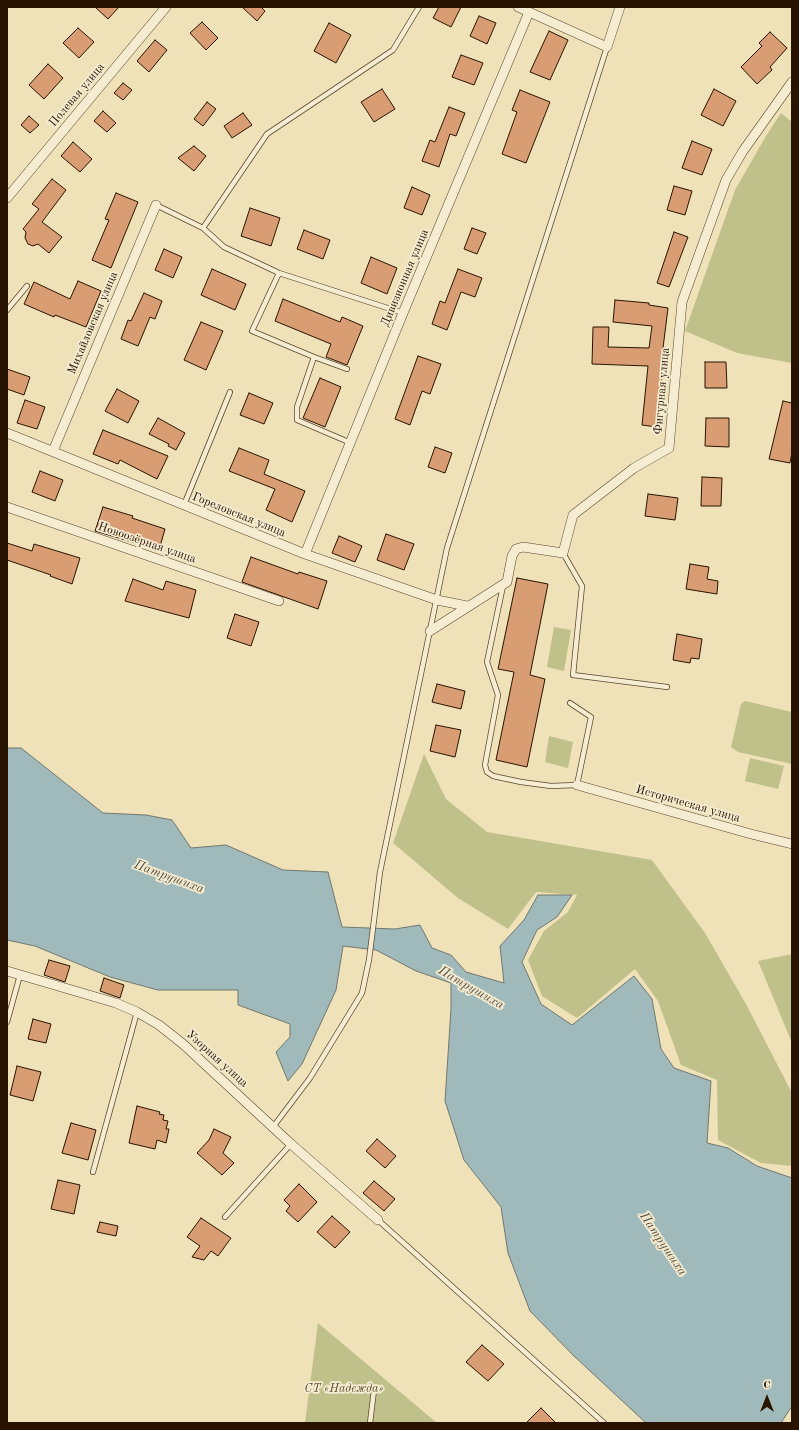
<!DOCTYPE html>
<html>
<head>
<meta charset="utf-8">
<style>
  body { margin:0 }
  #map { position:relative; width:799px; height:1430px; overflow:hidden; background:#efe1b8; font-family:"Old Standard TT",serif }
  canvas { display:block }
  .frame { position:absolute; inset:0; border:8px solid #281300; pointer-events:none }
  .north { position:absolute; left:747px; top:1378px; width:40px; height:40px; -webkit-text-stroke:3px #f5ecd1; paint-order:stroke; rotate:0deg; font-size:11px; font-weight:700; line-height:16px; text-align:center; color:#281300 }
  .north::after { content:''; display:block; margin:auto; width:14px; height:18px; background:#281300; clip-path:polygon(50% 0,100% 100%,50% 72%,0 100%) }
</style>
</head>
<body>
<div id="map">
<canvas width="799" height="1430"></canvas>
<div class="frame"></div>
<div class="north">С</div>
</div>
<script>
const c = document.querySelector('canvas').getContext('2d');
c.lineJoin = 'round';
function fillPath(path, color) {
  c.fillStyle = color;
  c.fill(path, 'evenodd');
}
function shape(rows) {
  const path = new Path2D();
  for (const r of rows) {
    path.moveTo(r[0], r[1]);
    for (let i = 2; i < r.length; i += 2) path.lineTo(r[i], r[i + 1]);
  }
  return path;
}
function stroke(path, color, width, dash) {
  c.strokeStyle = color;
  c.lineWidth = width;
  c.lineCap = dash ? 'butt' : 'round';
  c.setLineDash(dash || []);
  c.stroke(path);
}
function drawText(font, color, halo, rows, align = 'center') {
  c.font = font + ' "Old Standard TT",serif';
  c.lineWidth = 3.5;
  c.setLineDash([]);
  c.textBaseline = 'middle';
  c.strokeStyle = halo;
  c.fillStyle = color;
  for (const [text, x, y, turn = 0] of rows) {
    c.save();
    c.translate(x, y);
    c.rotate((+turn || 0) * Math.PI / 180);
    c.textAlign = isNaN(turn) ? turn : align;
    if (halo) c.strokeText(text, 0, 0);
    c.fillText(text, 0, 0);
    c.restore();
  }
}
fillPath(shape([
  [781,113,792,122,792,363,737,353,685,331,735,190,766,136],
  [554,627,571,630,564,671,547,667],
  [745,701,792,712,792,764,738,752,731,747,741,704],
  [549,736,573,742,568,768,545,762],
  [424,754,446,799,487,832,652,860,705,933,746,1004,792,1093,792,1166,761,1163,718,1140,717,1080,681,1065,658,1001,635,969,577,1018,542,996,528,960,544,931,568,912,577,895,536,892,508,929,458,898,393,843],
  [750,758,784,766,778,789,745,781],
  [792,954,792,1043,758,961],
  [318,1323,437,1423,305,1423]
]), '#c0c18a');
const water = shape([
  [7,748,21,748,103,813,146,815,172,820,191,848,226,845,283,870,328,872,342,927,395,929,420,925,432,948,451,955,466,972,504,983,500,946,524,920,538,895,572,895,557,917,537,930,522,962,541,1004,572,1025,634,976,652,999,661,1049,674,1068,711,1081,707,1143,728,1148,757,1166,792,1178,792,1406,781,1423,646,1423,574,1356,530,1311,508,1253,501,1207,464,1160,445,1101,451,1009,451,983,416,971,376,950,343,946,336,990,302,1064,288,1081,276,1052,290,1037,290,1024,238,1005,238,990,158,990,110,977,35,946,7,940,7,748]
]);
fillPath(water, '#a0babb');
stroke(water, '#707770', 1);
const building = shape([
  [95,7,119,7,108,19,95,7],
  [242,7,261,7,265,11,257,21,242,7],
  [439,7,461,7,451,27,433,18,439,7],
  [479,16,496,23,487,44,470,36,479,16],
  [202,22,218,38,206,50,190,33,202,22],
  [329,23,351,35,336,63,314,51,329,23],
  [78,28,94,42,79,58,63,43,78,28],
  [549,31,568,40,550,80,530,72,549,31],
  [770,32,787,48,770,67,772,70,757,84,741,67,762,46,759,43,770,32],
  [155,40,167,50,149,72,137,61,155,40],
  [461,55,483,63,474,85,452,77,461,55],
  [48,64,63,78,44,99,29,85,48,64],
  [123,83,132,90,123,100,114,93,123,83],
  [382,89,395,109,374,122,361,102,382,89],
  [714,89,736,101,723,126,701,115,714,89],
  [520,90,550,102,526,163,502,154,517,112,512,110,520,90],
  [207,102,216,109,203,126,194,119,207,102],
  [449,107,465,113,456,136,450,134,439,167,422,161,430,140,435,142,449,107],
  [103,111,116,123,107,132,94,121,103,111],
  [243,113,252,125,232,138,224,126,243,113],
  [29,116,39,125,30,133,21,125,29,116],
  [692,141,712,149,702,175,682,168,692,141],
  [73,142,92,159,80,172,61,156,73,142],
  [194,146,206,156,194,171,178,158,194,146],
  [52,179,66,190,42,222,62,237,49,253,38,244,33,246,28,244,25,238,26,232,23,229,39,209,32,204,52,179],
  [674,186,692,191,685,215,667,210,674,186],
  [412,187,430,195,422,215,404,208,412,187],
  [116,193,138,202,111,268,92,260,109,220,105,219,116,193],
  [250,208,280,218,271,246,241,236,250,208],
  [472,228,486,233,477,254,464,249,472,228],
  [304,230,330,240,323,259,297,249,304,230],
  [674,232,688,237,669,287,657,283,674,232],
  [164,249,182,257,173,278,155,270,164,249],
  [371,257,397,268,387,294,361,283,371,257],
  [212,269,246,284,235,310,201,295,212,269],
  [458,269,482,278,475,297,461,292,447,330,432,324,440,301,445,303,458,269],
  [78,281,101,291,86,327,55,315,54,317,24,304,34,282,70,299,78,281],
  [144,293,162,301,155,319,150,317,138,346,121,339,128,320,131,321,144,293],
  [283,299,340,322,342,317,363,326,347,365,326,357,331,344,275,321,283,299],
  [615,300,649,303,649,305,668,308,663,348,666,348,665,366,663,366,657,427,642,425,648,366,592,364,593,327,609,327,608,347,649,348,652,326,613,322,615,300],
  [201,322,223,331,206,370,184,360,201,322],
  [418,356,441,364,430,394,422,391,410,425,395,419,418,356],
  [705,362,726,362,727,388,705,388,705,362],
  [7,369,30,377,24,395,7,389,7,369],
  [320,378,341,387,325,427,303,418,320,378],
  [117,389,139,401,128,423,105,411,117,389],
  [249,393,273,403,264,424,240,415,249,393],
  [25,400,45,407,37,429,17,423,25,400],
  [783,401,792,403,792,452,790,463,769,459,783,401],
  [158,418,185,433,176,450,168,446,169,444,149,434,158,418],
  [706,418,729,418,729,447,705,446,706,418],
  [103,430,168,456,157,479,120,460,118,464,93,454,103,430],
  [435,447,452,453,445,473,428,467,435,447],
  [239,448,269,460,264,474,305,491,292,522,266,510,275,489,229,471,239,448],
  [40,471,63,480,55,501,32,492,40,471],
  [702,477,722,478,721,506,701,506,702,477],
  [648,494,678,498,675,520,645,516,648,494],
  [103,507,133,516,132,518,165,529,159,550,95,531,103,507],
  [386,534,414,544,404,570,377,560,386,534],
  [339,536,362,546,355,562,332,553,339,536],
  [7,543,32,551,34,544,80,558,72,584,50,576,51,575,7,560,7,543],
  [251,557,298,574,299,572,327,581,318,609,242,582,251,557],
  [690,564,709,567,707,579,718,581,717,594,686,589,690,564],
  [517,578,548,584,530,675,545,679,527,767,496,760,514,672,498,669,517,578],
  [133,579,163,590,166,581,196,590,189,618,125,601,133,579],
  [235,614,259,622,251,646,227,638,235,614],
  [677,634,702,639,699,659,691,658,690,663,673,660,677,634],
  [437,684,465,691,461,709,432,702,437,684],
  [436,725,461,730,455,757,430,751,436,725],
  [49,960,70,966,65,982,44,975,49,960],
  [104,978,124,985,120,998,100,991,104,978],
  [33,1019,51,1024,46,1043,28,1039,33,1019],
  [17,1066,41,1072,33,1101,10,1095,17,1066],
  [137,1106,160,1112,159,1114,164,1115,163,1120,168,1121,166,1129,169,1129,166,1143,157,1140,155,1149,129,1143,137,1106],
  [71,1123,96,1130,88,1160,62,1153,71,1123],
  [214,1129,231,1137,223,1153,234,1163,222,1175,197,1153,209,1140,214,1129],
  [377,1139,396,1156,385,1168,366,1151,377,1139],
  [58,1180,80,1185,74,1214,51,1209,58,1180],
  [374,1181,395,1199,384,1211,363,1193,374,1181],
  [299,1184,317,1202,298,1222,286,1211,290,1206,284,1200,299,1184],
  [332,1216,350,1232,335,1248,317,1232,332,1216],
  [201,1218,231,1238,218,1256,211,1251,204,1260,192,1257,200,1246,187,1237,201,1218],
  [100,1222,118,1226,116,1236,97,1232,100,1222],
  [482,1345,504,1364,488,1381,466,1362,482,1345],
  [541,1408,556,1423,526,1423,541,1408]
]);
fillPath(building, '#d99d73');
stroke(building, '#281300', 1);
const lane = shape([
  [156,205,203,228,224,247,279,273,403,313],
  [203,228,267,134,393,50,419,7],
  [279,273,252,331,314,357,297,407,297,420,351,443],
  [7,310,27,286],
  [314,357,347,369],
  [184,505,230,392],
  [563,553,582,586,573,675,667,687],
  [503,586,487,662,498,695,485,765,487,772,493,776,521,782,551,786,577,785,591,717,570,703],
  [7,1022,20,975],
  [273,1127,310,1078,362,993,369,960,380,872,447,548,607,47],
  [93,1172,137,1012],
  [225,1217,291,1144],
  [378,1220,604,1423],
  [370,1423,374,1390]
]);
const street = shape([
  [518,7,607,47,620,7],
  [7,198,166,7],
  [7,433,305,554,437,600,467,606],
  [53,451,156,205],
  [7,507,279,601],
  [305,554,403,313,529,12],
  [430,631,507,582,512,556,516,549,523,547,563,553,573,515,634,468,669,448,682,302,726,180,743,151,792,82],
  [577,785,751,834,792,844],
  [7,971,116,1003,137,1012,159,1025,183,1044,291,1144,378,1220]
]);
stroke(lane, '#5a462e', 6);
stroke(street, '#5a462e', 10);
stroke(lane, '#f5ecd1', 4.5);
stroke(street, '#f5ecd1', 9);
drawText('12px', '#281300', '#f5ecd1', [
  ["Полевая улица",77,95,-50],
  ["Дивизионная улица",405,278,-67],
  ["Михайловская улица",93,323,-67],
  ["Фигурная улица",662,391,-85],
  ["Гореловская улица",239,515,22],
  ["Новоозёрная улица",147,543,19],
  ["Историческая улица",688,804,16],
  ["Узорная улица",217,1059,42]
]);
drawText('italic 12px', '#5d5030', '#f5ecd1', [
  ["СТ «Надежда»",344,1389]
]);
drawText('italic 13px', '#524d41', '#f5ecd1', [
  ["Патрушиха",169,877,20],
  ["Патрушиха",471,988,30],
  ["Патрушиха",663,1244,56]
]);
</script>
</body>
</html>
